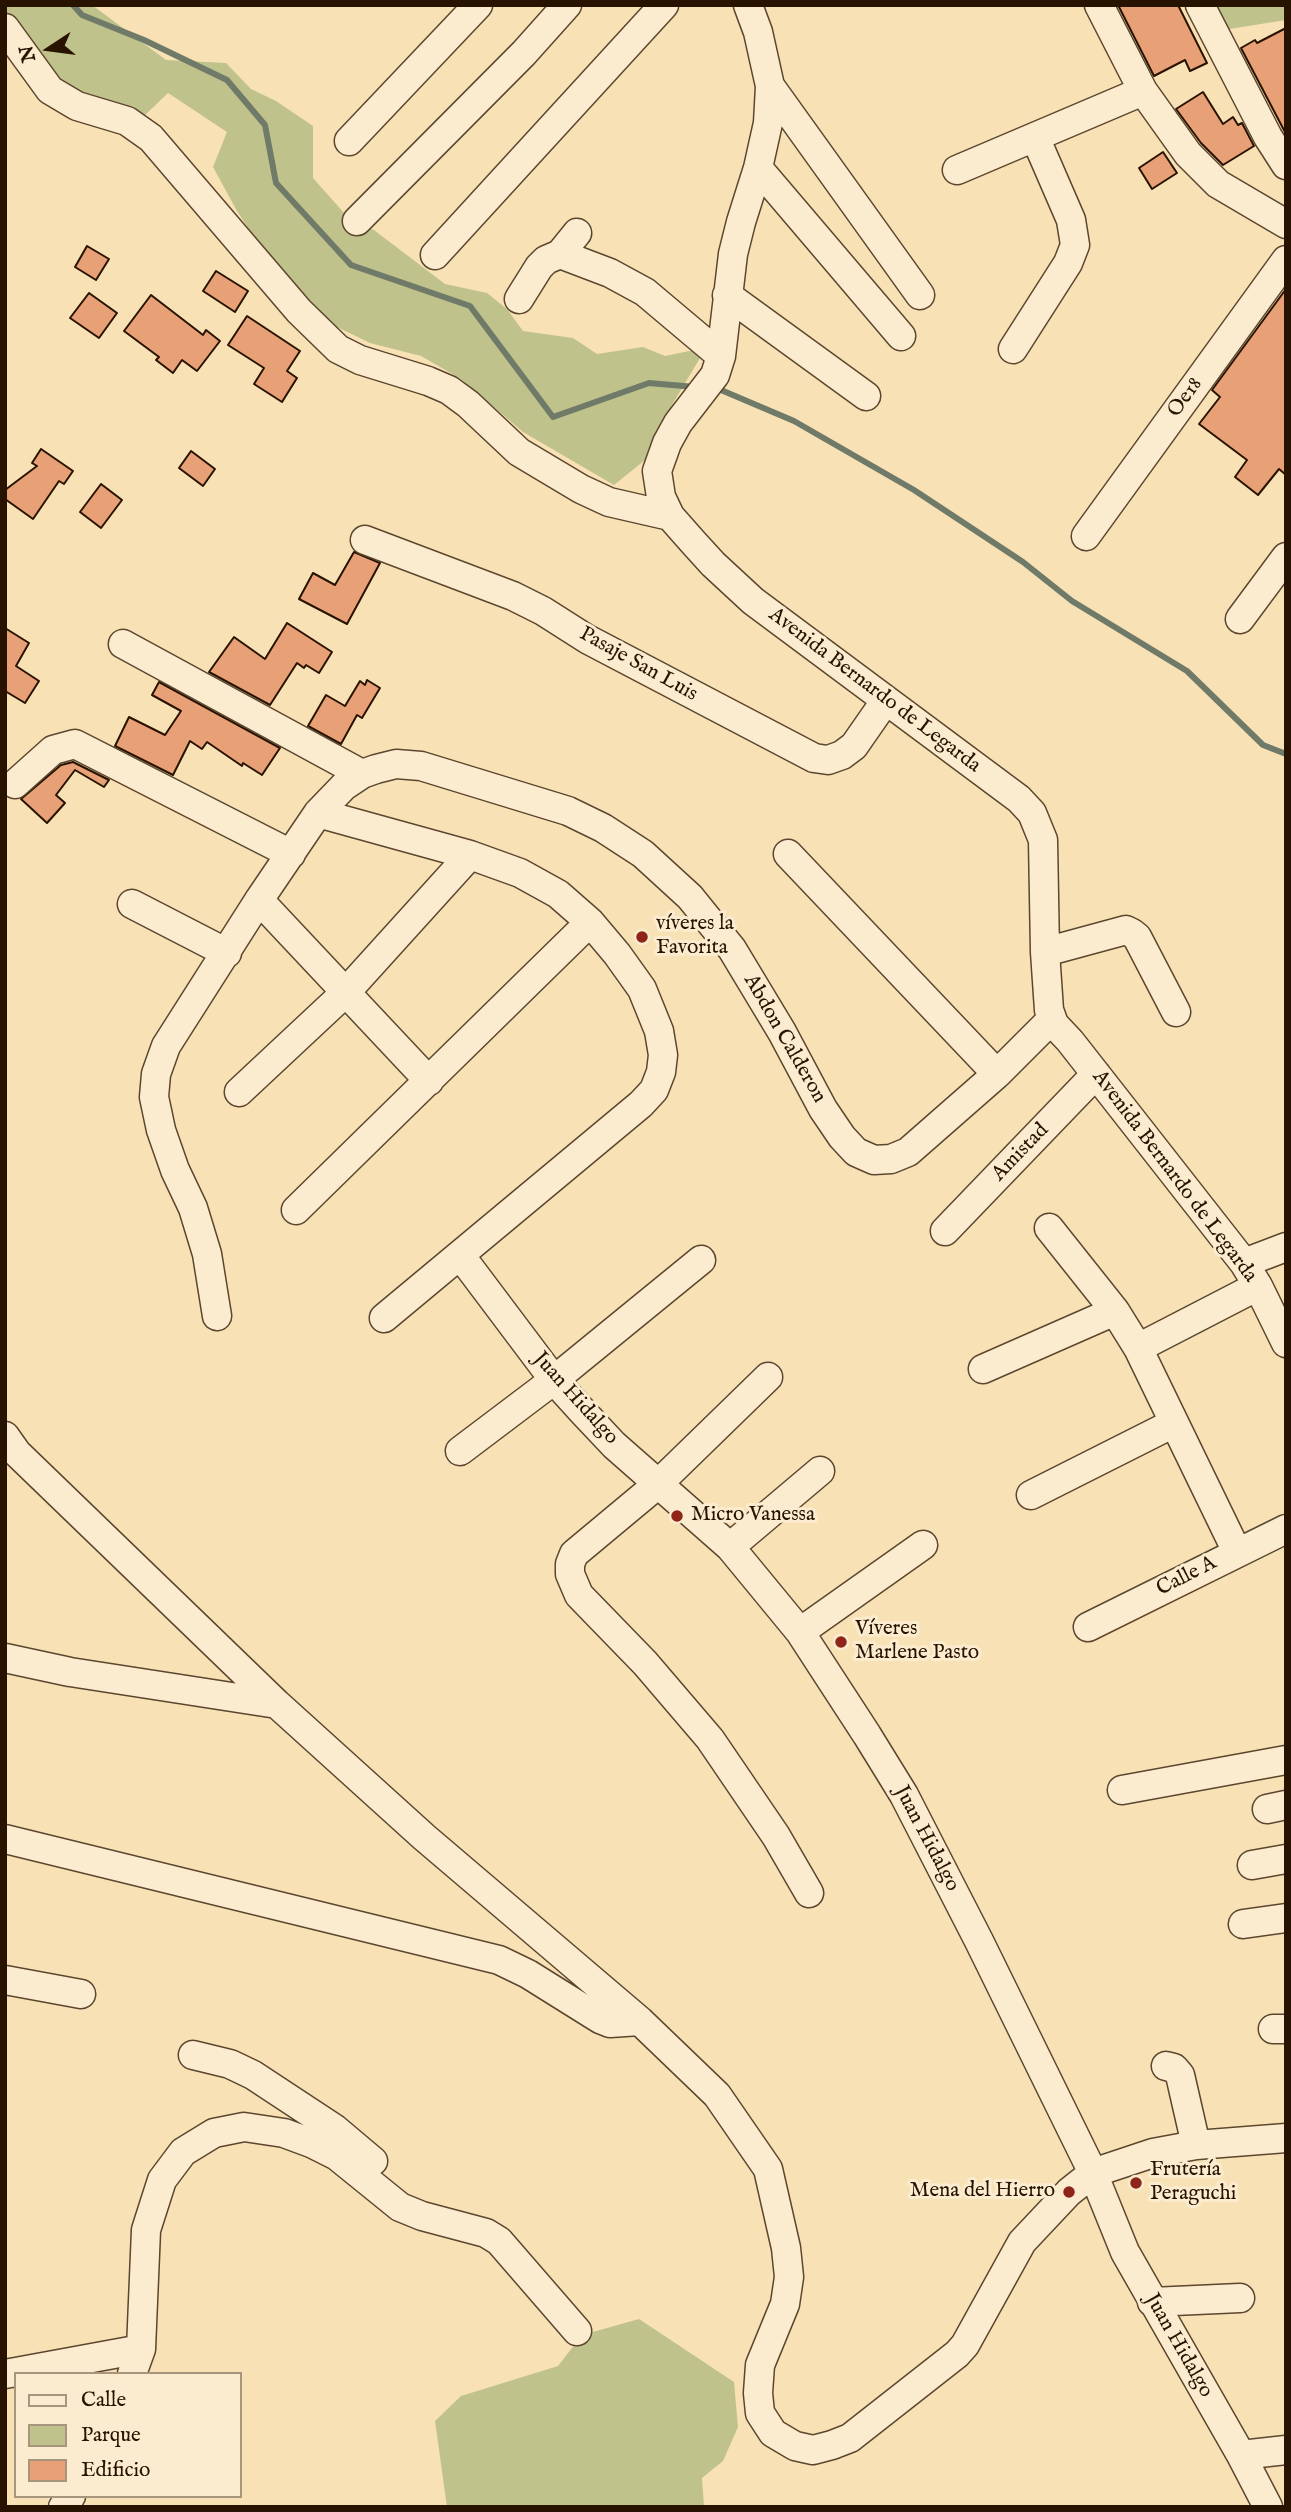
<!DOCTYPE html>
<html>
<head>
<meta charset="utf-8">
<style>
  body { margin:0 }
  #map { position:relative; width:1291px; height:2512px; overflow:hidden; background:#f9e1b6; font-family:"IM FELL English",serif }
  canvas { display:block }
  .frame { position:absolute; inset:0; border:7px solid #281300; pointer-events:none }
  .legend { position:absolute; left:14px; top:2372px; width:228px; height:126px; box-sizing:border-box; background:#fbecd0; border:2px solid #a7957d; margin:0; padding:9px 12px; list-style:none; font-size:21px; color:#281300 }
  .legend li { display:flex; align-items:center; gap:14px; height:35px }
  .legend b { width:35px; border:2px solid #a7957d }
  .north { position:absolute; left:14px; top:14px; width:70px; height:70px; -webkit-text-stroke:5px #fbecd0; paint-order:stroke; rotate:257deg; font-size:19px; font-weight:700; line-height:28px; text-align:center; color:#281300 }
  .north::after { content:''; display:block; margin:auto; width:24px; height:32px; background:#281300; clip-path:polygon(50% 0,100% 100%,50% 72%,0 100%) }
</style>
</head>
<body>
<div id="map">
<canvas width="1291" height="2512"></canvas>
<div class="frame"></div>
<ul class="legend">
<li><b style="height:9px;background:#fbecd0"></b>Calle</li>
<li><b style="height:19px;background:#c0c28c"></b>Parque</li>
<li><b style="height:19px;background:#e8a077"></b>Edificio</li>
</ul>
<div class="north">N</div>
</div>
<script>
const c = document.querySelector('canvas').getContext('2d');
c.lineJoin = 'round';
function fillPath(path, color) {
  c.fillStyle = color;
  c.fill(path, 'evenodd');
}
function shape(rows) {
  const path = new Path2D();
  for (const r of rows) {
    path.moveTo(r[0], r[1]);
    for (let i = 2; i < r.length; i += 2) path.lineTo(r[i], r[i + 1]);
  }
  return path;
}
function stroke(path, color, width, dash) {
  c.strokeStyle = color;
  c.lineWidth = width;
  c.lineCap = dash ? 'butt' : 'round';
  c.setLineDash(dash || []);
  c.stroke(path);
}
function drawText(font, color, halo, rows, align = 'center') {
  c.font = font + ' "IM FELL English",serif';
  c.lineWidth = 6;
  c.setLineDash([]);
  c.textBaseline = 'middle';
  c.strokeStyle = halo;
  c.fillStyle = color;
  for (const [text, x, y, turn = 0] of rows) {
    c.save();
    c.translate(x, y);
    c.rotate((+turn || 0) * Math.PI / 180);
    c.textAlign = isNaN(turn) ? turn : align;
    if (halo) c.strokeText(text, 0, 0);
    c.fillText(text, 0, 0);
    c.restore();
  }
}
fillPath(shape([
  [5,5,92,5,166,60,226,63,251,89,276,101,313,126,313,178,353,223,374,230,445,284,487,293,507,309,523,331,573,338,597,354,643,347,665,356,699,349,700,358,672,405,645,460,614,485,523,432,461,379,421,356,370,343,335,326,272,265,237,211,213,167,227,132,168,93,143,117,56,86,5,21],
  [1209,5,1286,5,1286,20,1223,30],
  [639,2319,734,2382,738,2427,723,2461,702,2478,704,2507,447,2507,435,2421,461,2396,558,2366,582,2335]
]), '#c0c28c');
stroke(shape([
  [73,5,82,15,144,40,227,80,265,125,276,183,351,265,470,306,553,417,649,383,695,387],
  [713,389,721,390,794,421,914,490,1023,562,1072,601,1187,671,1263,745,1286,754]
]), '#6f7a68', 6);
const building = shape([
  [1118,5,1178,5,1207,63,1190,71,1185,60,1154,76,1118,5],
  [1286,28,1286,134,1241,48,1255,40,1257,43,1286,28],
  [1203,92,1223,124,1233,117,1238,125,1242,123,1254,146,1223,165,1201,143,1176,109,1203,92],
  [1163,152,1177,173,1152,189,1139,168,1163,152],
  [87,246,109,259,96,280,75,267,87,246],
  [216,271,248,291,235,312,203,291,216,271],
  [1286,289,1286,475,1279,469,1258,495,1235,477,1247,460,1199,424,1220,397,1212,390,1286,289],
  [89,293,117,313,99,338,70,318,89,293],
  [151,295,203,335,206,330,220,341,197,371,182,360,173,373,156,360,159,357,124,331,151,295],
  [247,316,300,351,287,371,297,378,282,402,254,384,264,368,228,345,247,316],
  [41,449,73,471,64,484,59,481,33,519,5,499,5,490,37,466,32,463,41,449],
  [191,451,215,469,203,486,179,468,191,451],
  [101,484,122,500,101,528,80,512,101,484],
  [354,552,380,563,347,624,299,599,313,573,335,585,354,552],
  [287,623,332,652,319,673,306,665,304,668,297,663,270,705,209,672,234,637,265,659,287,623],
  [5,628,29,643,16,666,39,681,25,703,5,691,5,628],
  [367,680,380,688,362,718,357,715,341,744,308,726,326,695,345,706,360,681,365,685,367,680],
  [159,682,280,748,262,775,243,763,242,766,207,742,202,749,190,741,173,775,115,746,129,717,165,735,181,711,152,695,159,682],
  [73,762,109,780,104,787,75,770,56,795,65,803,47,823,21,799,61,765,73,762]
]);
fillPath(building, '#e8a077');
stroke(building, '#281300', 2);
const minor = shape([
  [748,5,758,32,770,86,768,123,758,168,741,222,733,254,721,356,715,375,678,423,667,443,657,471,661,497,670,516,693,542,713,564,753,601,1019,799,1032,813,1043,840,1045,952,1049,1010,1054,1024,1070,1041,1244,1263,1258,1286,1286,1343],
  [1099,5,1143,91,1188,154,1218,184,1286,224],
  [1200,5,1268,137,1286,165],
  [5,28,50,90,77,106,127,121,151,138,299,311,338,349,360,360,428,381,449,390,468,404,519,452,581,489,609,502,670,516],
  [770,86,920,295],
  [349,141,478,5],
  [758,168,901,336],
  [957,170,1143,91],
  [357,221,524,53,567,5],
  [560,254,610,273,645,292,721,356],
  [435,255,664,5],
  [727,295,866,396],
  [519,299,539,267,546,260,560,254,577,233],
  [1013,349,1068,263,1075,245,1071,220,1035,137],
  [1086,536,1286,260],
  [365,540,513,596,543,611,587,639,814,758,828,760,842,755,854,746,886,700],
  [1240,619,1286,557],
  [123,644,362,774],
  [15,784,53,750,75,744,291,854],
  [318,813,470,855,520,873,558,894,590,922,617,954,642,989,659,1031,663,1055,661,1072,654,1090,641,1104,384,1318],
  [788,854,997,1074],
  [259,900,429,1081],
  [132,904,227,953],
  [1045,952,1115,933,1126,930,1132,933,1137,937,1176,1012],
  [239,1092,346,992,470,855],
  [296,1210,590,922],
  [1049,1228,1115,1311,1138,1348,1237,1552],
  [945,1231,1096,1074],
  [460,1255,554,1380,583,1412,614,1445,730,1547,800,1632,867,1735,904,1795,979,1941,1093,2173,1125,2252,1241,2455,1268,2507],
  [1244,1263,1286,1247],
  [217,1316,207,1254,193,1208,175,1170,161,1130,154,1097,156,1074,166,1046,259,900,318,813,344,786,362,774,376,769,396,764,421,766,568,811,603,828,643,854,690,897,732,949,782,1032,823,1109,842,1137,856,1152,874,1160,891,1159,908,1152,997,1074,1052,1019],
  [1138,1348,1258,1286],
  [983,1369,1115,1311],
  [768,1377,658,1484,574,1554,570,1564,570,1574,579,1595,645,1663,710,1739,776,1836,809,1893],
  [5,1436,17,1453,277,1704,424,1837,640,2021,717,2095,768,2169,786,2248,789,2277,785,2304,760,2365,758,2393,760,2413,773,2433,795,2446,813,2450,832,2445,850,2438,957,2354,965,2345,1022,2242,1069,2192,1093,2173,1153,2153,1196,2145,1286,2138],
  [460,1451,554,1380,701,1260],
  [1031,1495,1174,1423],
  [730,1547,820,1471],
  [1088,1627,1286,1529],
  [800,1632,923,1545],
  [5,1658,70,1672,277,1704],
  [1122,1790,1286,1760],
  [1267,1809,1286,1805],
  [5,1839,499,1960,528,1974,600,2019,610,2023,640,2021],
  [1252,1865,1286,1859],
  [1243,1924,1286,1918],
  [5,1980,81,1994],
  [1273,2029,1286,2029],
  [193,2055,230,2064,253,2075,335,2129,373,2161],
  [1166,2066,1174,2068,1180,2075,1196,2145],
  [1152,2302,1240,2298],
  [5,2374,141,2349],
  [132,2374,141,2349,146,2230,162,2180,183,2152,214,2133,244,2127,284,2133,311,2143,337,2156,400,2207,422,2216,486,2233,499,2241,577,2331],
  [1241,2455,1286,2450],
  [63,2507,71,2496]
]);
stroke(minor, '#5c462e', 31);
stroke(minor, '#fbecd0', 28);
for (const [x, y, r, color] of [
  [642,937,7,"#8f2418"],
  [677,1516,7,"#8f2418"],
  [841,1642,7,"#8f2418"],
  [1136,2183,7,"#8f2418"],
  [1069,2192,7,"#8f2418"]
]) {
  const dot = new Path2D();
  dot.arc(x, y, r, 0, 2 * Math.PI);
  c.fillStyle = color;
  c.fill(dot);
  stroke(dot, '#fbecd0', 2.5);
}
drawText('21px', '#281300', '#fbecd0', [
  ["Oe18",1186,398,-54],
  ["Pasaje San Luis",638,665,29],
  ["Avenida Bernardo de Legarda",874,691,37],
  ["Abdon Calderon",784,1039,60],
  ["Amistad",1021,1153,-46],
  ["Avenida Bernardo de Legarda",1174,1177,53],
  ["Juan Hidalgo",575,1399,48],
  ["Calle A",1187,1577,-27],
  ["Juan Hidalgo",926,1839,62],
  ["Juan Hidalgo",1178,2346,60]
]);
drawText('21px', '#281300', '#fbecd0', [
  ["víveres la",656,925],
  ["Favorita",656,949],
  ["Micro Vanessa",691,1516],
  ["Víveres",855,1630],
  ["Marlene Pasto",855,1654],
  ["Frutería",1150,2171],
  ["Peraguchi",1150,2195],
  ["Mena del Hierro",1055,2192,"right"]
], 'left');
</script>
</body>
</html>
